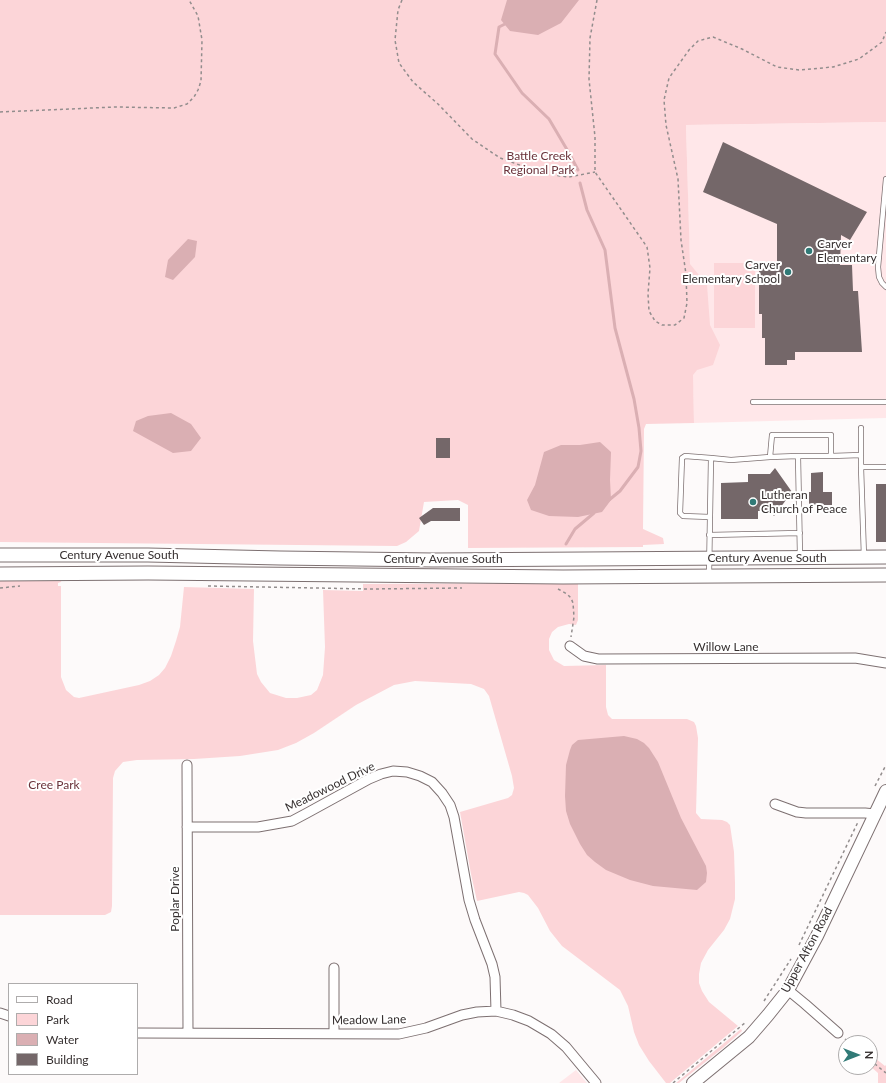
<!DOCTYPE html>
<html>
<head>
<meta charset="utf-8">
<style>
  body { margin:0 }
  #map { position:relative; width:886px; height:1083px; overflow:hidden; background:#fdfafa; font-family:Lato,sans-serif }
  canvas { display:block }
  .legend { position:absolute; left:8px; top:983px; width:130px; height:92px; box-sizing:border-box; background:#fff; border:1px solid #aeacac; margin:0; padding:5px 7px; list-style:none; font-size:12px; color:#352f2f }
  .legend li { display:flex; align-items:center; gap:8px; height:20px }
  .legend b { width:20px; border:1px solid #aeacac }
  .north { position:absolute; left:838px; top:1035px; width:40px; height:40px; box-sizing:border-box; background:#fff; border:1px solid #aeacac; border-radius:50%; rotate:90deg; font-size:11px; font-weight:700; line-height:16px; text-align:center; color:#352f2f }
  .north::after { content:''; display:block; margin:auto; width:14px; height:18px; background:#317a77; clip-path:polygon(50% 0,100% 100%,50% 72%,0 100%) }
</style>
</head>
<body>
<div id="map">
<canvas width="886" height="1083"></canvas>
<ul class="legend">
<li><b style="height:5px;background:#fff"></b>Road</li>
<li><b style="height:11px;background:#fcd5d8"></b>Park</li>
<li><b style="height:11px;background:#daafb3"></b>Water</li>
<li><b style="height:11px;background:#746769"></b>Building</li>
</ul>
<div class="north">N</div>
</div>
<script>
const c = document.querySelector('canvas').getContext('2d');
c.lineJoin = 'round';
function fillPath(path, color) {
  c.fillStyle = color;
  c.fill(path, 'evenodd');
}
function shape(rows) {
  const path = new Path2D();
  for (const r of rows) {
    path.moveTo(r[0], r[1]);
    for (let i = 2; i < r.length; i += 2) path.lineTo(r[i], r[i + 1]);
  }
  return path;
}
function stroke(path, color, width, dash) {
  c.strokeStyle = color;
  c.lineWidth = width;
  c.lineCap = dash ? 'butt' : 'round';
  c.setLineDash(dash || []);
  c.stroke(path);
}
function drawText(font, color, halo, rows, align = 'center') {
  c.font = font + ' Lato,sans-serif';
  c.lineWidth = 4;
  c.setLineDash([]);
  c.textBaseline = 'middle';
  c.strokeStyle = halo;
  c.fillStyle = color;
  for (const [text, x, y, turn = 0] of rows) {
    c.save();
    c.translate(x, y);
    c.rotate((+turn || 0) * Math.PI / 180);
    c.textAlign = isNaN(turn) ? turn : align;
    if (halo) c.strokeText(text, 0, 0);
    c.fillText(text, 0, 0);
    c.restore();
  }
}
fillPath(shape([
  [886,122,886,418,694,423,686,125],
  [576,1070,587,1083,559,1083]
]), '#ffe7e9');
fillPath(shape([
  [0,0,886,0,886,122,686,125,690,264,707,285,710,325,720,345,713,365,697,370,693,375,694,423,646,424,644,429,643,529,663,538,664,544,643,545,643,547,468,548,468,505,458,500,424,502,419,531,406,542,397,546,0,542],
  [714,263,755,263,755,328,714,328],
  [62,579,61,582,58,583,58,586,61,586,61,677,66,690,74,697,79,698,139,685,150,681,159,675,165,668,171,656,176,641,180,627,184,587,254,589,253,641,257,674,261,682,270,693,286,698,297,698,311,695,317,690,323,675,325,647,323,590,363,591,363,584,578,583,578,620,576,625,569,624,558,627,552,632,549,639,549,650,554,660,564,666,606,665,606,707,608,715,612,719,687,719,694,722,696,726,698,738,696,813,701,819,722,820,727,822,730,825,734,852,735,883,735,899,730,919,724,930,708,950,701,963,699,974,699,983,702,991,709,1002,738,1026,670,1083,666,1083,649,1061,639,1045,634,1032,628,1006,620,990,562,946,550,931,538,908,528,895,524,893,519,892,477,901,471,874,460,812,508,798,512,795,514,788,512,776,489,696,484,689,471,684,415,681,394,685,356,705,314,733,296,743,278,750,240,756,194,759,137,760,123,762,115,771,113,778,112,906,111,912,105,915,0,915,0,580],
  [741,1029,742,1031,723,1048,679,1083,676,1083],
  [870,1054,885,1066,886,1065,886,1083,878,1083,878,1073,870,1066]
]), '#fcd5d8');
fillPath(shape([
  [507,0,579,0,561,23,538,35,510,31,501,20],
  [188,239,197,241,195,257,173,280,165,277,168,260],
  [171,413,191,424,201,438,191,451,173,453,133,431,136,421,148,416],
  [600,442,611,452,610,480,611,500,602,512,578,517,549,516,531,510,527,500,535,485,544,452,561,445,580,445],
  [624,736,637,739,644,743,649,748,658,762,681,818,706,866,707,873,706,882,697,890,653,886,630,880,606,870,595,862,587,855,580,844,570,824,566,811,565,796,566,765,570,750,572,745,578,740]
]), '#daafb3');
stroke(shape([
  [507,23,499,27,495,54,522,93,549,119,569,153,578,170],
  [580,183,587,210,605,250,615,328,634,399,639,428,641,451,638,467,620,491,609,500],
  [566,544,575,529,594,513]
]), '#daafb3', 3);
fillPath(shape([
  [723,142,867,212,850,240,841,235,840,265,852,265,853,291,858,291,862,352,795,352,795,360,787,360,787,365,765,365,765,338,762,338,762,314,759,314,759,270,777,263,777,224,703,192],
  [436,438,450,438,450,458,436,458],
  [775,468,792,492,774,516,770,511,758,511,758,519,721,519,721,483,748,482,748,474,770,474],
  [823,472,823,492,832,492,832,505,809,505,809,492,811,492,811,473],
  [876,484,886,484,886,542,876,542],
  [433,508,460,508,460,521,431,521,424,525,419,518]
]), '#746769');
const service = shape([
  [886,179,878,267,879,277,882,283,886,287],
  [753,402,886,402],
  [861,428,861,467],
  [831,456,861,455],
  [770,457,772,435,831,435,831,456,798,456],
  [710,517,683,516,680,513,682,458,685,456,711,458],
  [709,535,800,533],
  [864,557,861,467,886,467],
  [709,575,711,458,731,460,770,457,798,456,800,556]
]);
const minor = shape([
  [570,646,584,656,598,659,855,658,886,663],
  [187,765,188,1032],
  [775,804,797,812,806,813,865,813,875,814],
  [187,827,258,827,292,821,307,813,369,779,381,774,393,771,407,772,420,776,432,782,442,793,450,805,454,817,469,900,475,920,492,964,495,977,496,1011],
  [334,968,334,1033],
  [788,990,805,1004,838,1033],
  [0,1013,9,1016],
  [137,1033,399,1034,426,1028,462,1015,477,1012,496,1011,513,1015,529,1021,551,1034,566,1047,596,1083]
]);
const tertiary = shape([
  [693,1083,749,1037,768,1015,788,990,817,936,886,791]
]);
const secondary = shape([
  [0,555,148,555,280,558,433,560,886,557],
  [0,574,148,573,563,577,886,575]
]);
stroke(service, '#7d7071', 6);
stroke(minor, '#7d7071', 11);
stroke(tertiary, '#7d7071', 14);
stroke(secondary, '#7d7071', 15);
stroke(shape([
  [402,0,398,10,395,40,399,63,413,82,438,104,472,139,500,158,545,174,569,177,595,172],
  [597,0,590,38,589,79,595,137,595,172,647,247,650,268,648,294,649,311,655,321,662,325,675,325,684,318,687,303,686,274,681,240,678,179,666,125,664,100,669,78,689,50,698,41,713,37,742,49,777,67,799,70,833,67,859,59,882,42,886,32],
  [0,112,116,107,174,108,187,104,194,97,198,90,201,81,202,40,198,16,189,0],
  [208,586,369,589,462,588],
  [0,588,20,586],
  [558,589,567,594,571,598,573,603,574,617,571,637],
  [875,786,886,765],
  [799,945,858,822],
  [764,1001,791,959],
  [845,1039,850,1043],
  [870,1060,886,1073],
  [673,1083,746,1022]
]), '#928d8d', 1.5, [3, 3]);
stroke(service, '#fff', 4.5);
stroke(minor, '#fff', 9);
stroke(tertiary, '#fff', 12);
stroke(secondary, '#fff', 13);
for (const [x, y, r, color] of [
  [809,251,4,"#317a77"],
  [788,272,4,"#317a77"],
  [753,502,4,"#317a77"]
]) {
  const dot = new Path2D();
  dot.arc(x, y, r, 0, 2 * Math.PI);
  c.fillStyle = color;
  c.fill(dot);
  stroke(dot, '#fff', 1.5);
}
drawText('12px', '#6a323a', '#fff', [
  ["Battle Creek",539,156],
  ["Regional Park",539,170],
  ["Cree Park",54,785]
]);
drawText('12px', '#352f2f', '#fff', [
  ["Carver",817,244],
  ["Elementary",817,258],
  ["Carver",780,265,"right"],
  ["Elementary School",780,279,"right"],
  ["Lutheran",761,495],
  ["Church of Peace",761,509]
], 'left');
drawText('12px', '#352f2f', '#fff', [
  ["Century Avenue South",119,555],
  ["Century Avenue South",767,558],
  ["Century Avenue South",443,559],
  ["Willow Lane",726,647],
  ["Meadowood Drive",330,787,-26],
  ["Poplar Drive",175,899,-90],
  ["Upper Afton Road",807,950,-62],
  ["Meadow Lane",369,1020,-1]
]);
</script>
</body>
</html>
